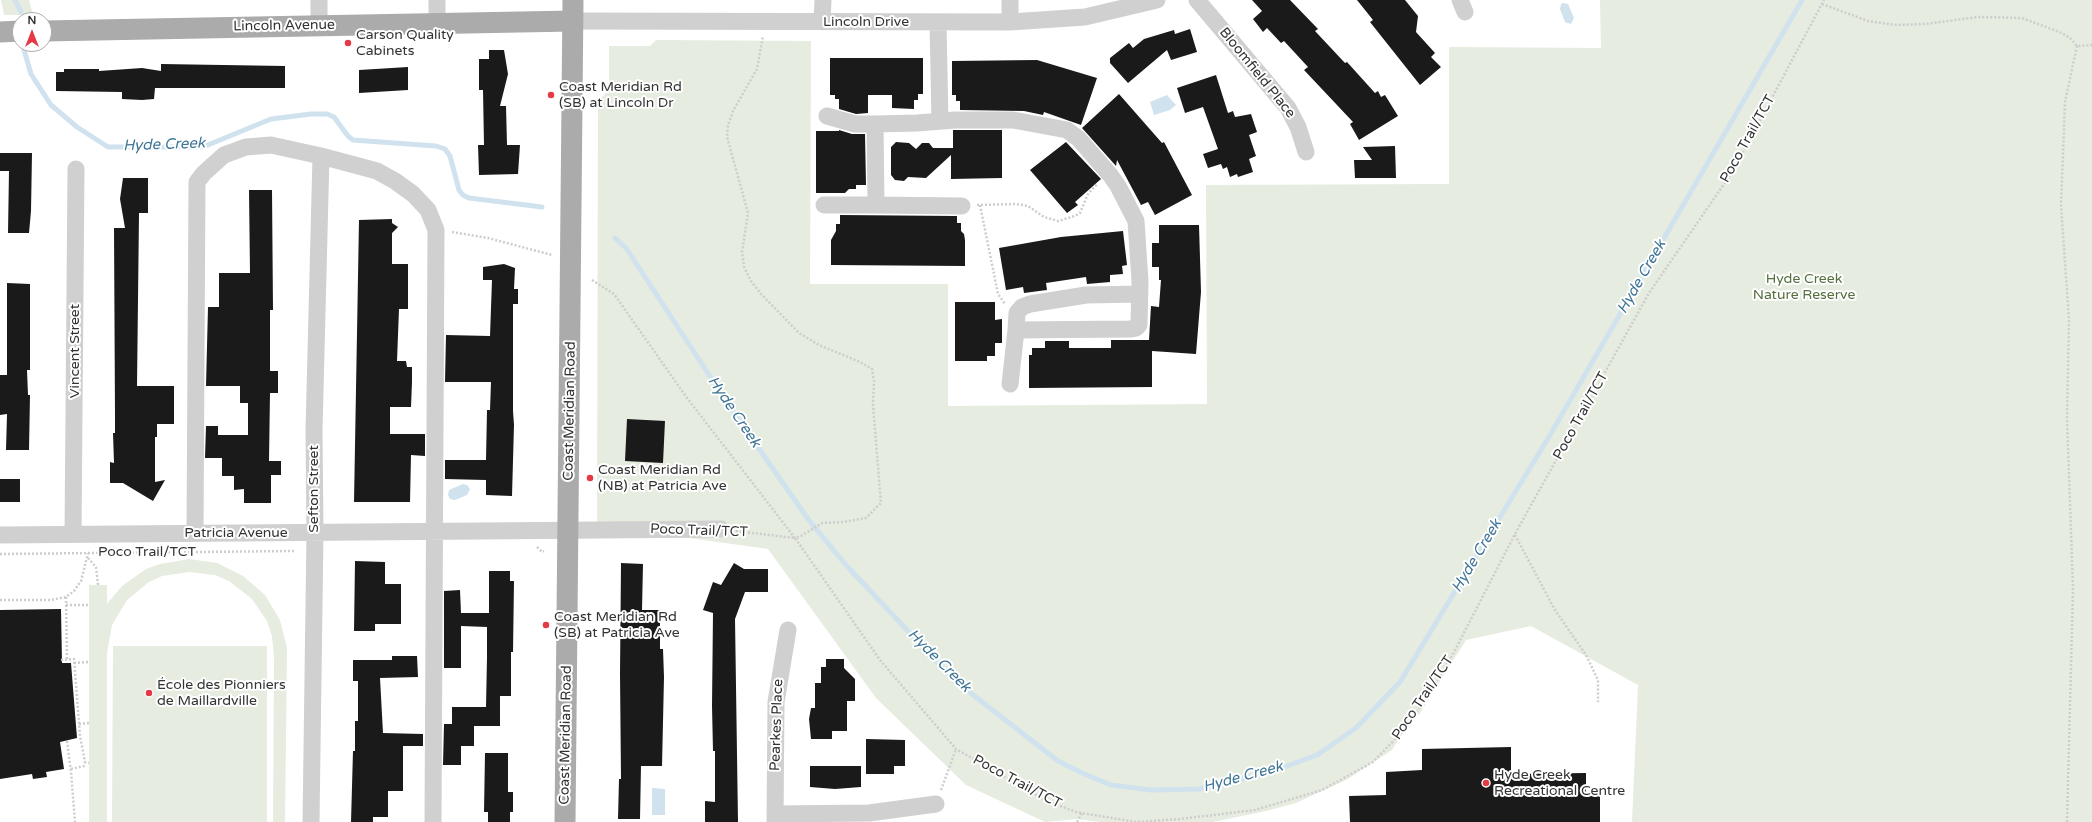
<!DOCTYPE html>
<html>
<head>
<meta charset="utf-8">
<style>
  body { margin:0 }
  #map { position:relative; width:2092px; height:822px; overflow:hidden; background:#fff; font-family:"Varela Round",sans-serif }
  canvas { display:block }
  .north { position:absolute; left:12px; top:12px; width:40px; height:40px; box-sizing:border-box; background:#fff; border:1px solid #adadad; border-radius:50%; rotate:0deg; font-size:11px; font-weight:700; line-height:16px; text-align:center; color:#333 }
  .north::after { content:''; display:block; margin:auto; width:14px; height:18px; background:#e63946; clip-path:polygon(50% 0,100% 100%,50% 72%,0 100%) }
</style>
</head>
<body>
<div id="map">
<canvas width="2092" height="822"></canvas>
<div class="north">N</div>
</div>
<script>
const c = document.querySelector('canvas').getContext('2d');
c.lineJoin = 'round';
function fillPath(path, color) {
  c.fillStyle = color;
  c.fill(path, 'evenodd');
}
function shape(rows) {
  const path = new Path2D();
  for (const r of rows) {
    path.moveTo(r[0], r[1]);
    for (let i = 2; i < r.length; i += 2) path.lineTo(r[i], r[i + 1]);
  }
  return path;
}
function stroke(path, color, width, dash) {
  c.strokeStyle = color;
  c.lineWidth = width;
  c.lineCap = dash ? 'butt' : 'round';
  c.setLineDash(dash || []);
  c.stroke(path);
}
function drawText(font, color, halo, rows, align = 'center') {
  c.font = font + ' "Varela Round",sans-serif';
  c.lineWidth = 4;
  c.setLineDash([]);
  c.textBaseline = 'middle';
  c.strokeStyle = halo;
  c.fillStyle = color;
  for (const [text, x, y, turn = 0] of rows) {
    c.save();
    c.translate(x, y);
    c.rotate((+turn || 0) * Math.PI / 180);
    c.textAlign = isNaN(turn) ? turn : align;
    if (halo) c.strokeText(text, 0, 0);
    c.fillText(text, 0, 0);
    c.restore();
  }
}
fillPath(shape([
  [1,0,29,0,33,15,4,15],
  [1600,0,2092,0,2092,822,1632,822,1638,685,1531,626,1466,640,1420,713,1400,737,1392,750,1346,780,1296,803,1266,811,1213,822,1100,822,1077,819,1045,822,966,785,876,698,768,549,682,537,597,537,598,101,609,90,609,46,650,46,656,40,811,41,810,284,948,284,948,406,1207,404,1206,185,1449,184,1449,47,1601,48],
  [189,559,217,563,243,576,265,595,280,620,287,648,285,822,273,822,274,658,272,636,267,621,252,599,229,581,215,575,189,572,162,576,149,582,127,600,112,625,107,653,107,822,89,822,89,585,107,585,107,604,122,586,146,569,160,564],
  [113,646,267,646,267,822,112,822]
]), '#e6ecdf');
fillPath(shape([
  [1563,3,1568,4,1574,18,1571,24,1565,22,1560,9,1561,4],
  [1167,95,1176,105,1170,110,1154,115,1150,102],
  [463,484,467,485,470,489,467,495,455,500,450,499,448,495,449,490],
  [652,788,665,789,665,815,652,815]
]), '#cfe2ee');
stroke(shape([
  [15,0,21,12],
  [24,50,31,74,51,105,77,127,108,147,203,147,271,119,311,114,327,114,334,117,348,136,353,140,436,146,445,149,450,156,459,190,463,195,469,198,542,207],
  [615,238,626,248,732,410,808,519,845,564,954,680,1058,761,1082,773,1111,785,1151,790,1199,789,1268,773,1317,755,1356,728,1400,682,1550,435,1802,0]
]), '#cfe2ee', 5);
fillPath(shape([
  [1252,0,1290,0,1318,29,1315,31,1345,63,1347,62,1375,93,1378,91,1381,97,1385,95,1398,116,1359,140,1350,124,1353,122,1304,70,1308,67,1284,41,1281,43,1267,28,1263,32,1253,19,1262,11],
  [1357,0,1405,0,1418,16,1416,32,1435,53,1431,57,1441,67,1420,85,1370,22,1373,20],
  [1190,29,1197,52,1171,60,1167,50,1128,83,1110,63,1110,58,1129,43,1133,48,1144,39,1174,30,1175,34],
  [489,50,504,50,508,74,500,106,506,106,507,145,520,145,518,174,479,175,478,145,484,145,483,90,479,90,479,59,489,59],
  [830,58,923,58,923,94,918,94,918,100,914,100,914,109,892,108,892,95,868,95,868,113,856,114,839,109,839,99,835,99,835,95,830,95],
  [1037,60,1097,78,1081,125,1044,112,1043,115,1024,111,960,110,960,101,956,101,956,95,952,95,952,61],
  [161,64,285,66,285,88,155,88,154,99,142,100,122,99,122,92,56,91,56,72,64,72,64,69,99,69,99,71,142,68,161,71],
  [408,67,408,90,359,93,359,70],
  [1216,75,1228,113,1233,111,1235,117,1251,114,1257,132,1249,135,1256,156,1249,159,1253,172,1238,177,1237,174,1230,177,1227,167,1223,169,1221,164,1208,168,1203,154,1218,149,1203,107,1185,113,1177,88],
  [1119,94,1162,143,1164,142,1192,195,1155,215,1148,202,1141,205,1117,160,1116,166,1082,128],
  [839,130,852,134,865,134,866,185,856,185,856,189,849,189,845,193,816,193,816,131,839,131],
  [953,130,1002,130,1002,178,951,179,951,155,926,178,908,177,904,181,895,180,891,175,891,147,896,142,909,143,916,149,922,143,929,143,933,148,953,148],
  [1066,142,1101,179,1075,202,1078,205,1067,213,1030,170],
  [1395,146,1396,178,1355,178,1354,160,1372,160,1363,147],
  [0,153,32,153,31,211,29,233,8,233,9,171,0,171],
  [123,178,148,178,148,213,139,213,137,386,174,386,174,424,157,424,157,437,155,437,155,482,165,480,153,501,123,483,110,483,110,462,114,463,113,433,115,433,115,416,114,228,125,228,120,199],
  [249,190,272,190,273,310,270,310,270,371,278,371,278,393,270,393,269,461,281,461,281,475,271,475,271,503,244,503,244,489,234,490,234,476,222,476,222,458,205,458,206,426,218,426,218,435,248,435,248,403,240,403,240,386,206,386,208,307,219,307,219,273,250,273],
  [840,215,957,216,957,223,961,223,961,231,964,234,965,240,965,266,831,265,831,240,836,231,836,224,840,224],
  [392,219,392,223,398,227,392,233,392,264,408,264,408,309,399,309,397,361,406,361,407,367,412,367,412,382,411,407,390,407,390,434,425,434,425,456,411,455,410,502,354,502,359,220],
  [1159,225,1199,225,1201,292,1196,354,1152,351,1152,387,1029,388,1029,355,1032,355,1032,348,1045,348,1045,341,1069,341,1069,348,1111,348,1111,340,1149,340,1151,306,1159,307,1161,280,1159,280,1159,267,1152,267,1152,243,1159,243],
  [1123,231,1127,265,1122,266,1123,274,1110,275,1110,282,1087,284,1086,277,1046,283,1047,290,1024,293,1023,287,1006,290,999,248,1061,237],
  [504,264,515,268,514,289,518,289,518,304,513,304,513,411,514,425,512,496,486,495,486,480,445,479,445,460,486,460,487,410,490,410,491,382,445,382,446,335,490,336,492,280,483,280,483,267],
  [7,283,30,284,30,370,27,370,28,395,30,395,29,450,6,450,7,414,0,415,0,375,7,375],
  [955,302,995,302,995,320,1002,319,1002,343,995,343,995,356,987,356,987,361,955,361],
  [627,419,665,421,663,463,625,461],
  [0,479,20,479,20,502,0,502],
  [355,561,385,562,385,584,401,584,401,624,375,624,375,631,354,631],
  [621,563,643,564,642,610,660,610,660,649,663,649,664,677,662,766,641,766,640,819,618,819,619,779,621,779,620,674],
  [734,563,744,569,768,569,768,592,745,592,735,619,738,822,705,822,705,801,715,802,715,751,713,751,712,706,713,613,703,610,713,582,721,585],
  [489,571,510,571,510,581,514,581,513,652,511,652,511,696,500,696,500,726,474,726,474,746,461,746,461,765,443,765,444,724,452,724,452,707,486,707,487,657,487,627,461,626,461,668,444,668,444,591,460,590,461,613,489,613],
  [61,609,62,663,71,663,77,738,60,742,64,769,46,772,47,777,33,779,32,774,0,779,0,610],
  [392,656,417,656,418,677,380,678,383,733,423,734,423,746,403,746,403,791,388,791,388,817,373,817,373,822,351,822,353,751,355,751,355,721,358,721,358,681,353,681,353,660,392,660],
  [826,659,844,659,844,668,855,679,855,701,847,701,847,731,832,731,832,739,811,739,809,719,811,708,815,708,815,683,821,683,821,667,826,667],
  [866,739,905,740,905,766,894,766,894,774,866,774],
  [1511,747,1511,774,1586,773,1586,793,1600,792,1600,822,1350,822,1349,796,1386,795,1386,772,1422,770,1422,749],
  [485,753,508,753,508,792,513,792,513,812,510,812,510,822,488,822,488,812,484,812],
  [810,766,861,766,861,787,835,789,810,787]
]), '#1a1a1a');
stroke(shape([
  [1822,4,1868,21,1896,25,1925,24,1978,17,2022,18,2062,33,2071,39,2077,46,2092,45],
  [977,205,1016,204,1028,206,1044,217,1058,221,1075,216,1080,213,1088,194,1097,184],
  [980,205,998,294,1005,304],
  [452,232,488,238,552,255],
  [592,280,614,294,687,398,795,538,801,536,822,523,843,522,866,518,881,503,873,405,874,381,872,369,860,362,819,345,799,333,761,294,751,281,744,267,742,252,748,213,727,137,728,125,733,111,757,69,763,36],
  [736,531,795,538,880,660,956,749,1047,801,1076,812,1136,822,1180,819,1255,810,1322,790,1373,762,1403,731,1425,700,1453,654,1515,534,1649,293,1733,171,1824,0],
  [1515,535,1555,610,1586,655,1598,680,1598,702],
  [537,547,542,552,544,551],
  [0,554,294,551],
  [88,558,96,567,98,585],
  [66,597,67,660],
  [0,600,51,600,66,597,74,591,81,581,88,553],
  [66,605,89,605],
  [61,660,74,659,80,736,85,762,89,763],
  [74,663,89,662],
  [79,724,89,723],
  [67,741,71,772,75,822],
  [71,769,84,766,85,762],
  [941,790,956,749],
  [1077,822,1082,813],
  [2067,822,2073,589,2067,418,2069,320,2061,205,2065,102,2077,46]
]), '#cdcdcd', 2.5, [2, 2]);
stroke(shape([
  [1197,0,1288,108,1298,127,1306,152],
  [1460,0,1465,12],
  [573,21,1010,22,1085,17,1157,0],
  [822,22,823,0],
  [1010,22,1010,0],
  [938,23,940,121],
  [437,24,437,0],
  [319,25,319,0],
  [827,116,855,124,875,124],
  [824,205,876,205],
  [962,206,876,205,875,124,917,123,955,120,1013,120,1067,130,1079,139,1111,176,1118,186,1136,221,1140,281,1139,325,1136,328,1130,329,1016,330,1010,384],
  [1016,330,1017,313,1022,307,1030,304,1086,295,1140,294],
  [195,533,197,182,204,173,224,155,246,147,271,145,321,156,377,171,395,181,413,194,428,210,436,230,433,822],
  [73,534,76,169],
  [0,535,721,529],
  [775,814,869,813,936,804],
  [311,822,315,532,314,430,321,156],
  [775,822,776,702,788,630]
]), '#d0d0d0', 17);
stroke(shape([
  [44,31,573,21],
  [0,32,20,31],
  [565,822,573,0]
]), '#ababab', 21);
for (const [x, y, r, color] of [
  [348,43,4,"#e63946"],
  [551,95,4,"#e63946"],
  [590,478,4,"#e63946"],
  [546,625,4,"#e63946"],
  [149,693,4,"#e63946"],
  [1486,783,4,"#e63946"]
]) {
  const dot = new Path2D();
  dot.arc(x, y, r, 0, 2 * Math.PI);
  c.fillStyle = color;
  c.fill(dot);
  stroke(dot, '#fff', 1.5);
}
drawText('14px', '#333', '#fff', [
  ["Lincoln Drive",866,22],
  ["Lincoln Avenue",284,26,-1],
  ["Bloomfield Place",1257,73,51],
  ["Poco Trail/TCT",1748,139,-61],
  ["Vincent Street",75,351,-90],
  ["Coast Meridian Road",570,411,-89],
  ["Poco Trail/TCT",1581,416,-61],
  ["Sefton Street",314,489,-90],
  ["Poco Trail/TCT",699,531,2],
  ["Patricia Avenue",236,533],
  ["Poco Trail/TCT",147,552],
  ["Poco Trail/TCT",1423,698,-56],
  ["Pearkes Place",777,725,-88],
  ["Coast Meridian Road",566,735,-89],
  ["Poco Trail/TCT",1017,782,28]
]);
drawText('14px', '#333', '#fff', [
  ["Carson Quality",356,35],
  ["Cabinets",356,51],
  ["Coast Meridian Rd",559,87],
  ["(SB) at Lincoln Dr",559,103],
  ["Coast Meridian Rd",598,470],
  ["(NB) at Patricia Ave",598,486],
  ["Coast Meridian Rd",554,617],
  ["(SB) at Patricia Ave",554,633],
  ["École des Pionniers",157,685],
  ["de Maillardville",157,701],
  ["Hyde Creek",1494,775],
  ["Recreational Centre",1494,791]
], 'left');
drawText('14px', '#56703f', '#fff', [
  ["Hyde Creek",1804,279],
  ["Nature Reserve",1804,295]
]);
drawText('italic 15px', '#3f7597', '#fff', [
  ["Hyde Creek",164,145,-2],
  ["Hyde Creek",1642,277,-60],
  ["Hyde Creek",734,412,56],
  ["Hyde Creek",1477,556,-59],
  ["Hyde Creek",939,661,45],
  ["Hyde Creek",1243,777,-15]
]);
</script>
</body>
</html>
